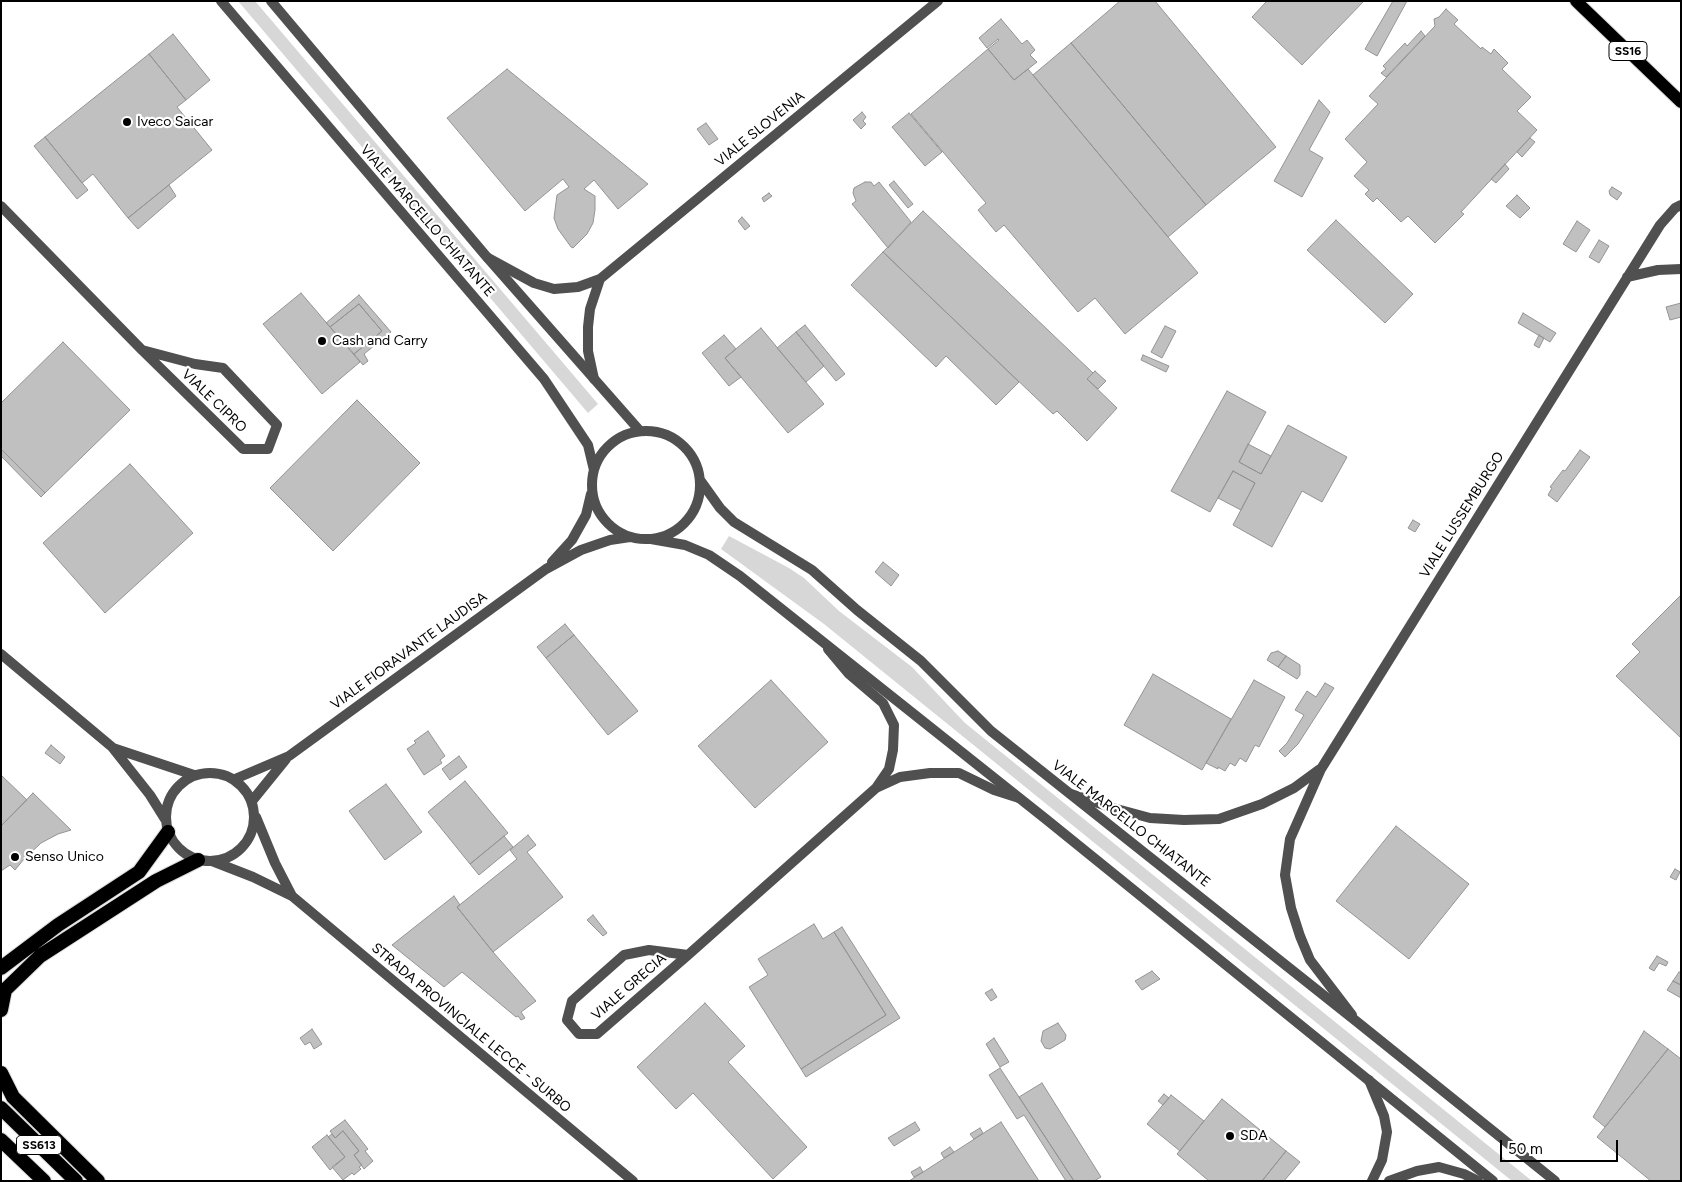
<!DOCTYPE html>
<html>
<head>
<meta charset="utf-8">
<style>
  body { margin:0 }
  #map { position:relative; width:1682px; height:1182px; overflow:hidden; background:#fff; font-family:Figtree,sans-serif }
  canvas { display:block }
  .frame { position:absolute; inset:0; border:2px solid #000; pointer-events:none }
  .scale { position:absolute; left:1500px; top:1140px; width:118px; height:22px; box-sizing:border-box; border:2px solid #000; border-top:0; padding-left:6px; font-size:15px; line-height:18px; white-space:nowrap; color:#000; -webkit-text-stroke:4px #fff; paint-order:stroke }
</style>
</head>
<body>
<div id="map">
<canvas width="1682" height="1182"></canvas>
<div class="frame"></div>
<div class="scale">50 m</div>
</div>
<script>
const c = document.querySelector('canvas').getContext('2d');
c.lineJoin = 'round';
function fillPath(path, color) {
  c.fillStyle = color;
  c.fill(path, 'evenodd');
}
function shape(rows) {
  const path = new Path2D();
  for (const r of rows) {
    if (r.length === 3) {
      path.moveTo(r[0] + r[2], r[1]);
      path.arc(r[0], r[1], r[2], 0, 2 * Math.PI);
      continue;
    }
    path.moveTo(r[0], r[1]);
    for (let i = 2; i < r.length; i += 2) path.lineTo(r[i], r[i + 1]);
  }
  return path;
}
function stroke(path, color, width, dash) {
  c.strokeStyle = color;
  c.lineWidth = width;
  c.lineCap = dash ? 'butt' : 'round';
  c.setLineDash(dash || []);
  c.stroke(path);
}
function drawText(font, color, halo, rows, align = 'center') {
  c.font = font + ' Figtree,sans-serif';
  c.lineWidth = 4.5;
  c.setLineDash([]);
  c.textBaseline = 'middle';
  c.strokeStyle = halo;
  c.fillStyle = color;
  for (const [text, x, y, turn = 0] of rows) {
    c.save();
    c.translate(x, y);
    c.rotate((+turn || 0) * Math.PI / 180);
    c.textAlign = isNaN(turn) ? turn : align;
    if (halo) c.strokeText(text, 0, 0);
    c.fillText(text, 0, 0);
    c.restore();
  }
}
fillPath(shape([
  [238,1,255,1,598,404,588,413],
  [729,536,789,568,804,578,839,611,912,667,965,723,1532,1181,1512,1181,824,624,721,549]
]), '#d7d7d7');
const building = shape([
  [1120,1,1155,1,1276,147,1206,205,1071,43,1120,1],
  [1267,1,1364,1,1302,65,1252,17,1267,1],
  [1393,1,1407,1,1377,56,1365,49,1393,1],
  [1446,9,1458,20,1454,24,1481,49,1482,47,1491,54,1494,49,1508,63,1502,69,1531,97,1517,111,1537,130,1461,212,1464,214,1435,243,1408,216,1401,222,1377,198,1373,202,1365,194,1369,190,1354,176,1367,162,1345,139,1378,104,1369,96,1435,26,1434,19,1439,17,1446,9],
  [1001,19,1022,44,1027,40,1035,50,1030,55,1037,62,1014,80,988,49,999,40,998,39,987,48,979,38,1001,19],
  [1421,31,1425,36,1386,77,1381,73,1386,69,1383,66,1405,43,1407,46,1421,31],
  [173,34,210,80,186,100,149,54,173,34],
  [1071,43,1206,205,1168,237,1033,75,1071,43],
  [988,49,1014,80,1028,69,1198,273,1125,334,1095,298,1078,312,1004,225,996,232,978,210,986,203,911,114,988,49],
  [149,54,186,100,177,107,212,150,128,218,93,174,82,183,45,137,149,54],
  [507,69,648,184,618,209,594,180,584,189,595,196,595,210,593,223,587,234,573,248,571,247,558,229,554,218,557,195,569,187,563,179,525,211,447,118,507,69],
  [1319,100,1330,112,1309,150,1323,158,1302,197,1274,181,1319,100],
  [862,112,866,117,863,121,866,124,861,129,853,120,862,112],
  [909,113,942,152,925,166,892,127,909,113],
  [706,123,718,139,709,145,697,129,706,123],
  [45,137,88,190,77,199,34,146,45,137],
  [1530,138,1535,142,1522,157,1517,152,1530,138],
  [1505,164,1509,169,1496,183,1491,179,1505,164],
  [894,181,913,204,908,208,889,185,894,181],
  [865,182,871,182,874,186,879,182,911,222,888,248,852,204,856,201,853,193,854,188,865,182],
  [169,185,176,196,138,229,128,218,169,185],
  [1612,187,1622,193,1617,200,1610,195,1609,191,1612,187],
  [769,193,772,196,764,202,762,198,769,193],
  [1517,195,1530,208,1520,218,1506,206,1517,195],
  [923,211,1093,373,1087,379,1117,408,1087,441,1057,411,1053,414,883,252,923,211],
  [742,217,750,226,745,230,738,221,742,217],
  [1336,220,1413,294,1385,323,1307,250,1336,220],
  [1577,221,1590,230,1576,252,1563,244,1577,221],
  [1599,240,1609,246,1599,263,1589,257,1599,240],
  [883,252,1019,382,996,405,946,356,936,367,851,285,883,252],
  [301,293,360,362,322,394,263,324,301,293],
  [359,295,391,332,364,354,368,361,363,365,354,354,382,331,359,304,330,327,326,323,359,295],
  [1681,303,1681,317,1670,320,1666,307,1681,303],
  [359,304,382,331,354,354,330,327,359,304],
  [1523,313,1556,333,1550,342,1518,323,1523,313],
  [805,325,845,374,836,381,796,332,805,325],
  [1165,326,1176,331,1162,358,1151,352,1165,326],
  [761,328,824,404,788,433,725,358,761,328],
  [796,332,824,366,806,382,777,348,796,332],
  [724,335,736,349,725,358,741,377,729,386,702,353,724,335],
  [1539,335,1544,338,1539,348,1534,345,1539,335],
  [63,342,130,410,45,493,1,449,1,403,63,342],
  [1143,355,1169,366,1166,372,1141,360,1143,355],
  [1095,371,1106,381,1098,389,1087,379,1095,371],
  [1227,391,1266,412,1239,462,1261,474,1288,425,1347,457,1322,502,1302,491,1272,547,1233,525,1255,483,1233,471,1210,512,1171,491,1227,391],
  [357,400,420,463,333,551,270,488,357,400],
  [1248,444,1271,456,1261,474,1239,462,1248,444],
  [1,449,45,493,41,497,1,456,1,449],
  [1580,450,1590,457,1557,502,1548,495,1552,488,1550,487,1563,470,1565,471,1580,450],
  [130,464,193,533,105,613,43,543,130,464],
  [1233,471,1255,483,1241,510,1218,498,1233,471],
  [1413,520,1420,524,1415,532,1408,528,1413,520],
  [883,562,899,575,891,586,875,572,883,562],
  [1681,595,1681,738,1616,676,1640,652,1632,644,1681,595],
  [565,624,574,635,546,658,537,647,565,624],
  [574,635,638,711,608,735,546,658,574,635],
  [1278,651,1286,656,1278,667,1267,660,1271,653,1278,651],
  [1286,656,1300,665,1300,675,1297,679,1278,667,1286,656],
  [1153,674,1231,719,1202,770,1124,725,1153,674],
  [771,680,828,742,755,808,698,746,771,680],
  [1254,680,1285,697,1259,747,1255,745,1246,762,1240,758,1235,766,1230,763,1225,771,1218,767,1218,769,1206,763,1254,680],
  [1325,683,1334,688,1298,744,1285,757,1279,751,1287,743,1304,715,1295,710,1307,691,1316,697,1325,683],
  [428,731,445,756,440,760,442,763,424,775,407,749,416,743,414,741,428,731],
  [51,745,65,757,60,764,45,753,51,745],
  [459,756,467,767,450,780,442,769,459,756],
  [1,775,27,800,1,826,1,775],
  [465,781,508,833,470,864,428,812,465,781],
  [386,784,422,832,385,860,349,811,386,784],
  [33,793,71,830,58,834,41,843,24,859,15,870,10,865,1,871,1,826,33,793],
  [1396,826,1469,884,1409,959,1336,901,1396,826],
  [528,835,536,845,527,852,563,897,493,952,457,907,517,859,510,850,528,835],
  [504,836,513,847,479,875,470,864,504,836],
  [1675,869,1680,872,1676,880,1670,877,1675,869],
  [454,896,460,905,457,907,493,952,536,1001,521,1012,525,1018,521,1020,518,1016,516,1017,462,972,444,987,392,945,454,896],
  [593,915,607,933,603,936,587,920,593,915],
  [814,924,823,939,834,932,886,1015,801,1069,749,987,768,975,758,959,814,924],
  [842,927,900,1018,806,1077,801,1069,886,1015,834,932,842,927],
  [1657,956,1668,962,1666,966,1659,963,1654,971,1649,968,1657,956],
  [1152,971,1160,979,1142,990,1135,981,1152,971],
  [1679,972,1681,973,1681,985,1673,981,1679,972],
  [1673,981,1681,985,1681,998,1667,990,1673,981],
  [992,989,997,997,991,1001,985,993,992,989],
  [705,1003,745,1046,728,1062,807,1147,773,1179,693,1093,676,1109,637,1067,705,1003],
  [1058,1023,1066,1035,1065,1040,1050,1049,1045,1048,1041,1041,1043,1031,1058,1023],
  [312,1029,322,1044,314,1049,310,1042,305,1045,300,1038,312,1029],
  [1644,1031,1668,1049,1605,1127,1593,1117,1644,1031],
  [994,1038,1009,1062,1000,1067,986,1044,994,1038],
  [1668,1049,1681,1059,1681,1181,1651,1181,1597,1137,1668,1049],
  [1000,1068,1019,1097,1074,1181,1066,1181,1024,1115,1017,1119,989,1075,1000,1068],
  [1042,1083,1101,1177,1094,1181,1074,1181,1019,1097,1042,1083],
  [1164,1094,1169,1098,1163,1105,1158,1101,1164,1094],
  [1171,1095,1204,1121,1180,1151,1147,1124,1171,1095],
  [1222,1099,1286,1151,1262,1181,1209,1181,1177,1154,1222,1099],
  [345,1120,368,1149,365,1151,373,1161,364,1169,354,1155,359,1151,343,1131,335,1138,330,1131,345,1120],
  [915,1122,920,1130,894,1146,888,1138,915,1122],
  [1001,1122,1039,1181,909,1181,1001,1122],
  [980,1128,983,1133,974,1139,970,1134,980,1128],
  [343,1131,359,1151,354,1155,362,1165,359,1167,361,1169,354,1175,352,1173,343,1180,332,1167,345,1157,328,1137,332,1134,335,1138,343,1131],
  [327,1135,345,1157,330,1170,312,1147,327,1135],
  [950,1147,954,1152,944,1158,941,1153,950,1147],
  [1286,1151,1300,1162,1284,1181,1262,1181,1286,1151],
  [920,1167,923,1172,914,1177,911,1172,920,1167]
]);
fillPath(building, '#c0c0c0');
stroke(building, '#949494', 1);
const primary = shape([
  [1576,1,1681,102]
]);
const trunk = shape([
  [1,968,58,925,139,872,168,832],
  [1,1010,5,990,40,956,156,881,198,860],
  [1,1073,13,1097,98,1181],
  [1,1108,76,1181],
  [1,1140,44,1181]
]);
stroke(primary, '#dbdbdb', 14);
stroke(trunk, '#dbdbdb', 16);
stroke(shape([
  [1,206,142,350],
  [488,258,534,283,554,289,578,287,600,279,590,309,588,327,588,351,594,379],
  [1627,277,1658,270,1681,269],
  [600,279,938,1],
  [142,350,195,364,223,368,277,425,268,449,243,449,142,350],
  [876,788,900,777,930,773,959,773,994,790,1019,798],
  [1071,794,1113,808,1150,818,1184,820,1219,819,1262,804,1294,788,1320,769],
  [688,955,649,950,624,955,572,1001,567,1020,579,1034,597,1034,688,955,876,788,889,769,893,750,894,725,883,703,849,674,828,649],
  [1352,1015,1310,960,1300,936,1291,908,1285,875,1290,839,1321,769,1660,225,1675,208,1681,205],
  [1369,1080,1384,1116,1387,1132,1382,1160,1372,1181],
  [1389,1181,1417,1171,1439,1167,1464,1174,1478,1181]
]), '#505050', 10);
stroke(shape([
  [221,1,544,379,588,445,594,470],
  [271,1,486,256,640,431],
  [646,485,54],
  [700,480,720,508,734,522,812,570,857,610,921,661,991,731,1356,1021,1555,1181],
  [651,539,685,545,709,555,740,576,1047,820,1493,1181],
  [552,562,572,540,586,515,591,494],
  [1,654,112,747,150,795,165,819],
  [113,748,194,775],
  [210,817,44],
  [235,779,289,756,546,569,581,550,610,540,630,537],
  [252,801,286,759],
  [256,817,275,863,292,896],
  [212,861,253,877,292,896,633,1181]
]), '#505050', 10);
stroke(primary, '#000', 12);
stroke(trunk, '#000', 14);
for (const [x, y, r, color] of [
  [127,122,5,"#000"],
  [322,341,5,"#000"],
  [15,857,5,"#000"],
  [1230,1136,5,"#000"]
]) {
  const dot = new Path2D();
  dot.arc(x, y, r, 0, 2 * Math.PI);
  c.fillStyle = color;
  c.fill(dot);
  stroke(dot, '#fff', 2);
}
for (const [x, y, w] of [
  [1628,51,38],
  [39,1145,45]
]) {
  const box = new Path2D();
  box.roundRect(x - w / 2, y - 9.5, w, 19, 4);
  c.fillStyle = '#fff';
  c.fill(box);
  stroke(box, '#000', 1);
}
drawText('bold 12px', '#000', null, [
  ["SS16",1628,51],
  ["SS613",39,1145]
]);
drawText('14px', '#000', '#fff', [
  ["Iveco Saicar",137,122],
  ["Cash and Carry",332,341],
  ["Senso Unico",25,857],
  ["SDA",1240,1136]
], 'left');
drawText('14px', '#000', '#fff', [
  ["VIALE SLOVENIA",760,129,-39],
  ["VIALE MARCELLO CHIATANTE",427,221,49],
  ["VIALE CIPRO",214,401,44],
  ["VIALE LUSSEMBURGO",1462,515,-58],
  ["VIALE FIORAVANTE LAUDISA",409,651,-36],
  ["VIALE MARCELLO CHIATANTE",1131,824,38],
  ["VIALE GRECIA",629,987,-41],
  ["STRADA PROVINCIALE LECCE - SURBO",471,1028,40]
]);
</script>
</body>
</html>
